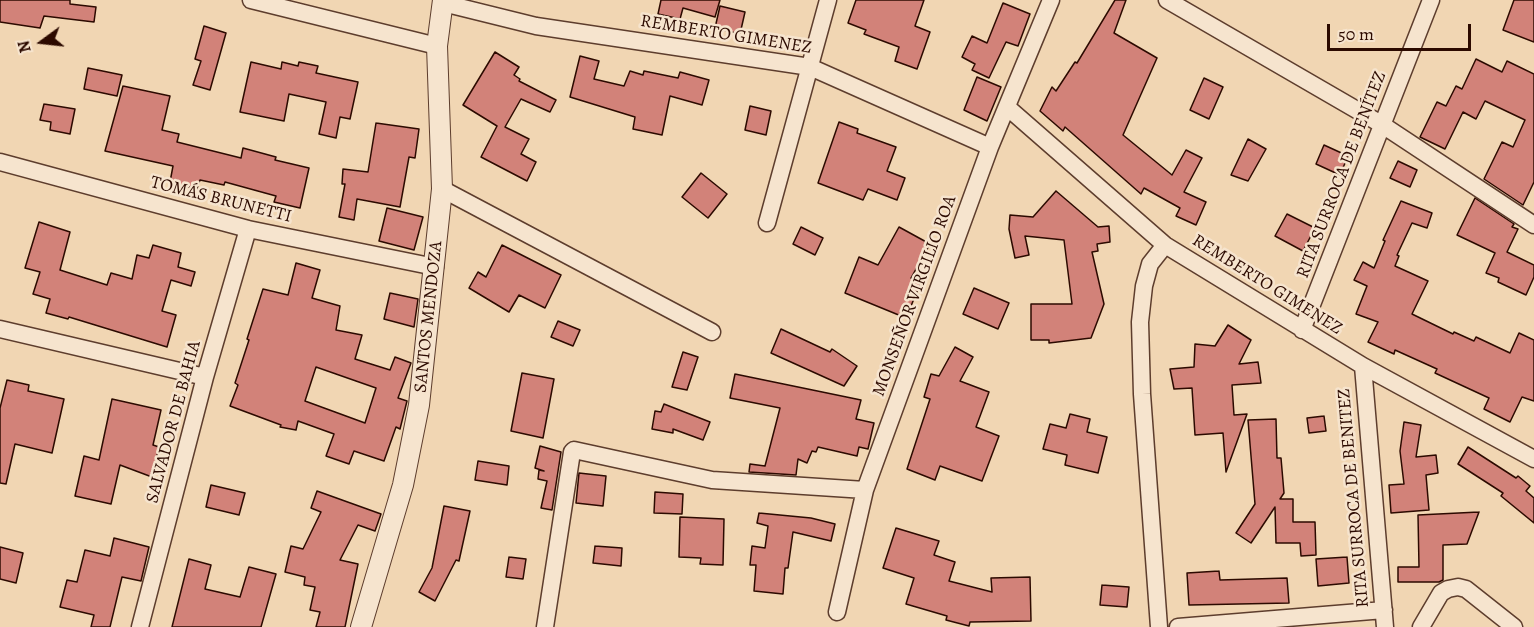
<!DOCTYPE html>
<html>
<head>
<meta charset="utf-8">
<style>
  body { margin:0 }
  #map { position:relative; width:1534px; height:627px; overflow:hidden; background:#f1d6b3; font-family:Alegreya,serif }
  canvas { display:block }
  .north { position:absolute; left:12px; top:12px; width:60px; height:60px; -webkit-text-stroke:4px #f6e4ce; paint-order:stroke; rotate:255deg; font-size:16px; font-weight:700; line-height:24px; text-align:center; color:#2c0a00 }
  .north::after { content:''; display:block; margin:auto; width:21px; height:27px; background:#2c0a00; clip-path:polygon(50% 0,100% 100%,50% 72%,0 100%) }
  .scale { position:absolute; left:1327px; top:24px; width:144px; height:27px; box-sizing:border-box; border:3px solid #2c0a00; border-top:0; padding-left:8px; font-size:18px; line-height:21px; white-space:nowrap; color:#2c0a00; -webkit-text-stroke:4px #f6e4ce; paint-order:stroke }
</style>
</head>
<body>
<div id="map">
<canvas width="1534" height="627"></canvas>
<div class="north">N</div>
<div class="scale">50 m</div>
</div>
<script>
const c = document.querySelector('canvas').getContext('2d');
c.lineJoin = 'round';
function fillPath(path, color) {
  c.fillStyle = color;
  c.fill(path, 'evenodd');
}
function shape(rows) {
  const path = new Path2D();
  for (const r of rows) {
    path.moveTo(r[0], r[1]);
    for (let i = 2; i < r.length; i += 2) path.lineTo(r[i], r[i + 1]);
  }
  return path;
}
function stroke(path, color, width, dash) {
  c.strokeStyle = color;
  c.lineWidth = width;
  c.lineCap = dash ? 'butt' : 'round';
  c.setLineDash(dash || []);
  c.stroke(path);
}
function drawText(font, color, halo, rows, align = 'center') {
  c.font = font + ' Alegreya,serif';
  c.lineWidth = 5;
  c.setLineDash([]);
  c.textBaseline = 'middle';
  c.strokeStyle = halo;
  c.fillStyle = color;
  for (const [text, x, y, turn = 0] of rows) {
    c.save();
    c.translate(x, y);
    c.rotate((+turn || 0) * Math.PI / 180);
    c.textAlign = isNaN(turn) ? turn : align;
    if (halo) c.strokeText(text, 0, 0);
    c.fillText(text, 0, 0);
    c.restore();
  }
}
const building = shape([
  [0,0,70,0,70,4,96,7,94,22,44,16,40,28,0,22,0,0],
  [661,0,720,0,715,17,683,8,680,19,658,14,661,0],
  [856,0,924,0,915,26,930,32,917,69,895,61,899,47,864,34,866,30,848,23,856,0],
  [1115,0,1126,0,1114,33,1157,58,1123,135,1172,175,1186,150,1202,158,1184,192,1206,202,1196,225,1176,216,1180,208,1144,188,1141,194,1065,127,1063,131,1040,111,1052,87,1056,91,1075,62,1077,63,1115,0],
  [1514,0,1534,0,1534,42,1503,30,1514,0],
  [1003,3,1030,14,1018,46,1006,42,989,78,972,70,975,64,962,57,972,36,987,43,1003,3],
  [720,6,745,12,740,34,715,28,720,6],
  [204,26,226,33,210,90,193,85,201,61,195,59,204,26],
  [495,52,519,67,514,75,520,79,519,81,556,100,550,112,521,99,505,127,529,139,521,154,536,162,527,181,481,157,497,126,463,105,495,52],
  [580,56,599,61,594,79,624,86,630,71,643,75,644,71,678,78,680,72,709,80,702,105,670,96,662,135,633,129,635,117,570,97,580,56],
  [1476,59,1502,72,1507,61,1534,74,1534,182,1523,205,1484,179,1502,142,1513,147,1525,120,1485,101,1476,119,1463,112,1445,149,1420,137,1437,102,1446,106,1456,86,1462,89,1476,59],
  [251,62,281,69,282,62,298,66,299,62,318,66,316,73,358,82,350,119,340,117,336,138,319,134,326,102,289,94,284,121,240,112,251,62],
  [88,68,122,75,117,96,84,89,88,68],
  [977,77,1001,87,987,121,964,110,977,77],
  [1204,78,1223,87,1209,119,1190,110,1204,78],
  [123,86,170,96,162,130,179,134,177,142,241,158,243,148,276,157,275,160,309,168,300,208,274,202,276,196,225,182,224,185,200,180,197,189,170,182,173,166,105,151,123,86],
  [44,104,75,109,70,134,50,130,51,122,40,120,44,104],
  [750,106,771,111,766,135,745,130,750,106],
  [839,122,858,129,857,133,896,147,887,171,905,178,897,200,868,189,863,200,818,183,839,122],
  [376,123,419,129,415,158,409,157,400,207,357,199,354,220,339,217,345,184,342,184,343,169,368,172,376,123],
  [1248,139,1266,149,1248,181,1231,175,1248,139],
  [1324,145,1348,156,1340,175,1316,164,1324,145],
  [1398,161,1417,170,1410,187,1390,178,1398,161],
  [701,173,727,194,708,218,682,197,701,173],
  [1056,191,1098,227,1109,226,1110,242,1097,244,1098,251,1092,252,1104,304,1091,338,1049,343,1049,340,1031,340,1031,304,1072,304,1064,240,1025,236,1029,255,1015,258,1009,229,1010,215,1033,217,1056,191],
  [1475,198,1514,224,1512,227,1518,229,1507,252,1534,265,1534,277,1526,295,1498,282,1499,278,1486,273,1495,253,1457,235,1475,198],
  [1401,201,1432,213,1427,228,1412,223,1397,255,1399,256,1395,266,1428,281,1412,314,1453,334,1454,332,1474,341,1476,337,1510,353,1519,333,1534,340,1534,401,1522,397,1510,422,1484,409,1489,398,1435,373,1437,369,1395,350,1394,354,1368,342,1378,322,1356,314,1367,286,1354,280,1363,262,1374,268,1385,241,1383,240,1401,201],
  [387,208,423,217,414,250,379,241,387,208],
  [1287,214,1315,228,1303,251,1275,236,1287,214],
  [39,222,70,232,60,270,107,285,111,273,132,279,137,255,149,258,153,245,181,253,178,267,195,272,191,286,171,280,162,311,176,315,167,347,69,317,68,319,46,313,50,299,33,294,40,272,25,268,39,222],
  [801,227,823,238,815,255,793,244,801,227],
  [899,227,930,244,911,278,921,282,906,318,845,293,859,257,878,265,899,227],
  [502,245,561,275,545,308,519,295,509,312,469,288,478,272,486,277,502,245],
  [296,263,320,270,312,298,340,306,336,330,362,335,355,359,390,370,395,357,411,363,398,398,407,401,400,429,396,427,384,461,354,451,349,464,326,456,334,434,298,421,296,430,280,427,281,425,230,406,238,385,235,383,249,340,247,339,263,289,288,295,296,263],
  [316,367,376,388,365,423,305,401,316,367],
  [974,288,1009,303,998,329,963,314,974,288],
  [390,293,418,299,414,327,384,319,390,293],
  [558,321,580,330,573,346,551,337,558,321],
  [1228,325,1251,340,1239,364,1258,362,1261,383,1232,385,1234,415,1247,414,1226,472,1223,433,1195,435,1192,388,1174,389,1170,369,1194,367,1195,344,1215,346,1228,325],
  [781,329,830,352,832,349,857,366,844,386,771,353,781,329],
  [955,347,973,357,960,381,989,392,976,427,999,436,982,481,940,466,935,480,907,469,930,399,924,397,931,374,939,376,955,347],
  [683,352,698,357,687,390,672,387,683,352],
  [522,373,554,379,543,438,511,431,522,373],
  [735,374,861,400,856,419,874,423,868,449,859,447,857,456,818,447,816,452,812,451,807,463,798,459,796,475,749,472,750,464,765,466,780,408,730,398,735,374],
  [7,380,29,385,28,391,64,399,52,453,15,444,6,484,0,483,0,408,7,380],
  [112,399,161,410,153,445,159,447,152,477,120,465,111,504,75,496,84,456,99,460,112,399],
  [664,404,710,422,703,440,673,429,673,433,652,429,655,411,661,412,664,404],
  [1070,414,1090,419,1087,432,1107,437,1098,473,1065,465,1067,455,1043,449,1050,424,1066,428,1070,414],
  [1324,416,1326,431,1309,433,1307,418,1324,416],
  [1276,419,1277,458,1281,458,1284,493,1280,499,1293,499,1293,522,1315,522,1316,555,1301,556,1300,543,1276,543,1275,507,1251,543,1236,533,1255,504,1248,420,1276,419],
  [1404,422,1421,425,1416,457,1436,455,1438,473,1426,475,1429,510,1391,513,1389,485,1404,484,1400,451,1404,422],
  [540,446,561,452,552,510,541,508,547,481,538,479,539,470,544,471,535,468,540,446],
  [1468,447,1516,478,1518,476,1530,486,1526,491,1534,498,1534,523,1501,496,1503,493,1458,464,1468,447],
  [478,461,509,466,507,485,475,480,478,461],
  [579,473,606,476,603,506,576,503,579,473],
  [211,485,245,493,239,515,206,507,211,485],
  [317,491,381,514,375,531,358,525,340,560,358,564,345,627,316,627,320,612,310,610,315,587,304,585,305,577,285,572,291,546,303,549,321,512,311,508,317,491],
  [655,492,683,494,682,514,654,513,655,492],
  [444,506,470,511,459,561,456,560,435,601,419,592,432,568,444,506],
  [1479,512,1467,544,1443,545,1443,580,1439,582,1398,582,1398,567,1419,567,1418,515,1479,512],
  [759,513,811,518,835,524,831,541,793,532,788,568,785,568,783,594,754,591,756,565,750,565,752,546,765,548,768,526,757,523,759,513],
  [680,517,724,519,723,565,700,564,701,558,679,557,680,517],
  [896,528,939,541,934,555,955,562,949,581,992,592,991,578,1030,577,1031,621,970,622,969,626,946,620,947,616,906,604,914,578,883,568,896,528],
  [114,538,149,547,141,581,122,577,110,627,91,627,94,615,60,607,67,580,77,582,85,550,110,556,114,538],
  [595,546,622,548,621,566,593,563,595,546],
  [0,547,23,553,16,583,0,579,0,547],
  [509,557,526,559,523,579,506,577,509,557],
  [1347,557,1349,583,1318,586,1316,559,1347,557],
  [189,559,211,565,205,589,240,597,249,567,276,574,261,627,172,627,189,559],
  [1219,571,1220,580,1287,578,1289,603,1189,605,1187,573,1219,571],
  [1102,585,1129,587,1127,607,1100,605,1102,585]
]);
fillPath(building, '#d28279');
stroke(building, '#2c0a00', 1.5);
const minor = shape([
  [251,0,437,46],
  [1167,0,1381,124,1534,225],
  [443,3,536,26,810,67,990,147],
  [1007,107,1165,245,1363,366,1534,459],
  [0,162,248,229,435,267],
  [442,189,712,332],
  [767,223,828,0],
  [0,329,205,377],
  [1302,330,1431,0],
  [1363,366,1385,627],
  [837,612,865,490,990,147,1051,0],
  [140,627,205,377,248,229],
  [545,627,572,452,574,450,712,480,865,490],
  [1159,627,1142,394,1140,322,1144,286,1150,264,1165,245],
  [1178,627,1384,610],
  [1421,627,1441,593,1448,589,1458,587,1466,589,1514,627]
]);
const tertiary = shape([
  [361,627,403,485,419,405,442,189,437,46,443,0]
]);
stroke(minor, '#5d3d2d', 19);
stroke(tertiary, '#5d3d2d', 22);
stroke(minor, '#f6e4ce', 16);
stroke(tertiary, '#f6e4ce', 20);
drawText('18px', '#2c0a00', '#f6e4ce', [
  ["REMBERTO GIMENEZ",726,35,9],
  ["RITA SURROCA DE BENÍTEZ",1342,175,-69],
  ["TOMÁS BRUNETTI",221,200,14],
  ["REMBERTO GIMENEZ",1267,285,32],
  ["MONSEÑOR VIRGILIO ROA",915,296,-70],
  ["SANTOS MENDOZA",429,317,-84],
  ["SALVADOR DE BAHIA",174,422,-75],
  ["RITA SURROCA DE BENITEZ",1354,498,-95]
]);
</script>
</body>
</html>
